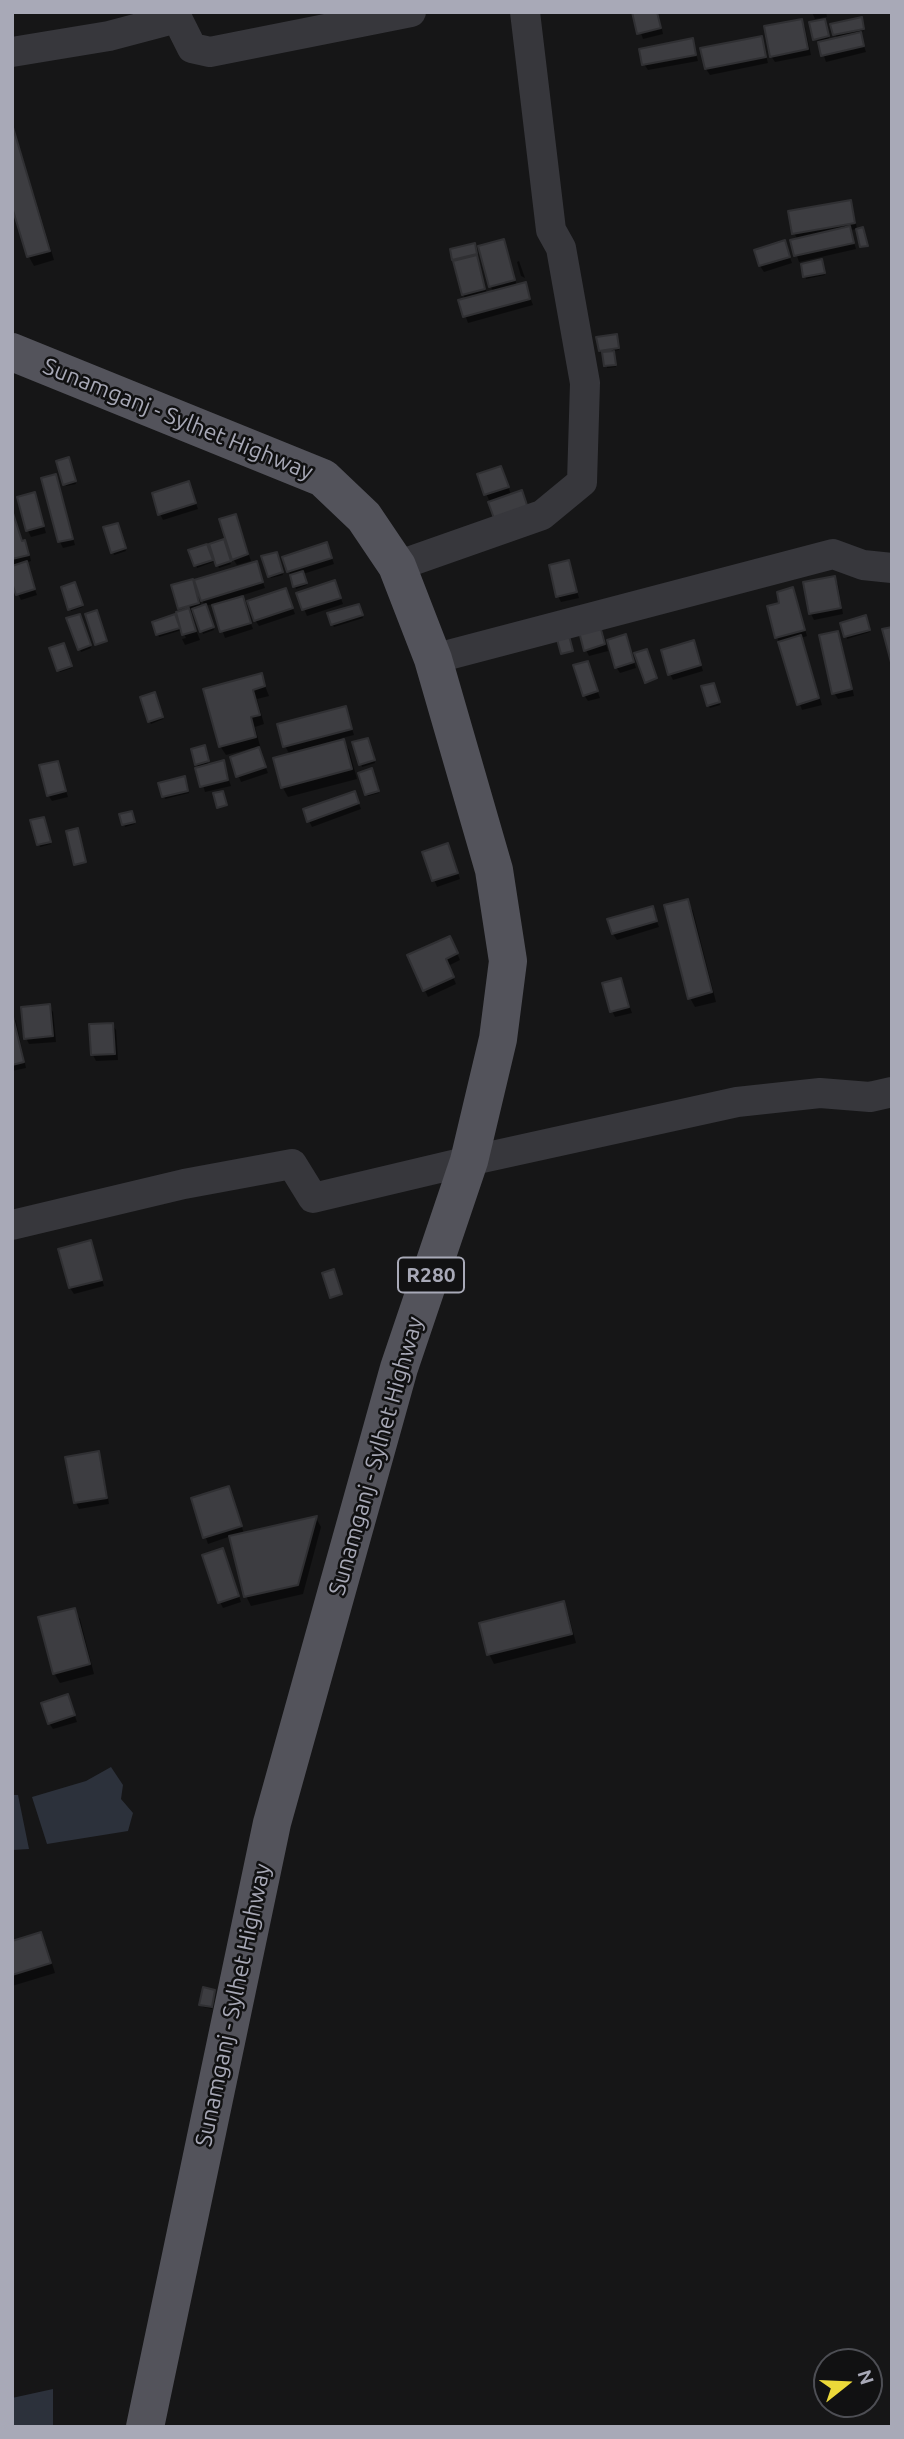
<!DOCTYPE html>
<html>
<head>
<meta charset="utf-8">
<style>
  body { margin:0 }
  #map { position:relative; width:904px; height:2439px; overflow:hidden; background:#161617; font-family:Ubuntu,sans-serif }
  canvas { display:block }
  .frame { position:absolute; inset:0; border:14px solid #a8a9b7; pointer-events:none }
  .north { position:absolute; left:813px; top:2348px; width:70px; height:70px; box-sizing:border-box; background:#111112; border:2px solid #4d4e54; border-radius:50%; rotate:72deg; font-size:19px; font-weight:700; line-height:28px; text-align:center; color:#a8a9b7 }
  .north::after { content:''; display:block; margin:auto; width:24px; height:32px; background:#ecd939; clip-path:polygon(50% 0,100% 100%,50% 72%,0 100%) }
</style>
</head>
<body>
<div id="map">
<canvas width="904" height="2439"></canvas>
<div class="frame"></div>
<div class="north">N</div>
</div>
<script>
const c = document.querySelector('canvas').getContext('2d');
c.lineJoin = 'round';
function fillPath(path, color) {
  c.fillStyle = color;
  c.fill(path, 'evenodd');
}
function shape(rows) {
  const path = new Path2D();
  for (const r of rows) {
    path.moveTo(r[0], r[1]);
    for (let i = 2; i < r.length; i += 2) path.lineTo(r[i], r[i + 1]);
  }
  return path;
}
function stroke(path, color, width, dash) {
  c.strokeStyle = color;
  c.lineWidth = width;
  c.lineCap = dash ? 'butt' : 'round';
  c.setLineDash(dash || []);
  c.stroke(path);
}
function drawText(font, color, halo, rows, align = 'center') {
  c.font = font + ' Ubuntu,sans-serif';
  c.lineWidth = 5;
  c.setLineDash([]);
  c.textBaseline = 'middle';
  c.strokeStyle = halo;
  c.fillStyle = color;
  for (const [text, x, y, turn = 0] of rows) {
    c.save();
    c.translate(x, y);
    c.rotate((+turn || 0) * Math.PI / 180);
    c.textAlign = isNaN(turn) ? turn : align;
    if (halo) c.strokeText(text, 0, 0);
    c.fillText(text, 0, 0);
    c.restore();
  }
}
fillPath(shape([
  [111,1767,123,1785,121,1799,133,1813,128,1831,47,1844,32,1797,86,1781],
  [12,1795,18,1795,29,1849,12,1850],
  [53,2389,53,2427,12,2427,12,2398]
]), '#2c313b');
fillPath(shape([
  [634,12,658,12,663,34,643,39],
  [812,12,826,12,827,17,815,19],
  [823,19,830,41,837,39,833,25,862,22,864,31,859,32,866,52,826,62,819,41,815,39],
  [802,21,805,27,811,55,775,62,771,56],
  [761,38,768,63,710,75,706,69],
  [692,40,698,61,648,70,644,64],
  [12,122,54,260,34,266,29,257,12,201],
  [850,202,853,208,857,229,850,230,856,249,799,262,792,241,798,240,794,233],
  [503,241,517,286,525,284,533,305,468,323,460,301,466,300,463,294,475,256,479,263,487,294,494,292,490,286],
  [784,242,792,263,764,272,760,266],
  [519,261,520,264,525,278,521,276,517,262],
  [823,264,825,275,806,279,803,265],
  [617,338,619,350,612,351,616,367,607,368,604,352,600,350],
  [69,462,76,484,66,486,65,484],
  [504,474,511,495,490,503,479,475],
  [55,476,75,545,63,548,60,542],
  [189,484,198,509,163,520,160,514],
  [34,494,46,533,31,537,28,531],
  [13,512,23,542,28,548,31,561,25,563,37,595,21,600,18,594,12,563],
  [238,522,251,561,237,565,233,559],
  [118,527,126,551,114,555,105,529],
  [223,541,231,564,219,568,216,561,197,568,191,551],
  [329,550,334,564,303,574,307,585,296,589,284,558],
  [278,556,283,575,271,578,269,576],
  [568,562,579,598,561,602,558,596],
  [256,563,265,588,240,596,253,629,225,638,213,604,205,606,214,630,203,634,195,611,189,612,200,640,185,645,182,639,186,638,182,630,159,637,154,623,182,613,180,608,193,583],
  [199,594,205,606,201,607],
  [834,578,838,584,843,614,814,620,811,614,805,583],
  [76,587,83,607,71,611,70,609],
  [337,588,343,604,307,616,298,594],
  [793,590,807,636,801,638,822,705,802,710,777,637,781,604],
  [286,591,295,614,259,626,255,620],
  [359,608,363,618,334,627,332,624],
  [81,618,91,648,81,652,69,619],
  [866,620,870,632,847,639,842,624],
  [601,626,608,651,589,656,586,650],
  [838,633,841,639,854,696,838,699,834,693,821,637],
  [625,636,636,668,620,673,616,667],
  [694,643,703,671,673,680,670,674],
  [65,647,72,668,60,672,58,670],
  [587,663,600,698,588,701,584,695],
  [261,676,269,696,257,699,264,724,255,727,260,746,257,747,268,773,241,782,232,758,253,751,253,748,226,755,220,746],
  [715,687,720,705,710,708,708,705],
  [156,696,163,719,151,724,149,721],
  [345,708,354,735,342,738,349,750,357,779,288,797,283,788,275,759,290,755,285,746,280,725],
  [368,742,375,763,362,767,354,744],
  [205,750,209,766,223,763,231,786,205,792,197,764],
  [57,763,68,797,52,801,48,795],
  [373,773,379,793,368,796,366,794],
  [185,780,189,793,165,799,160,784],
  [357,799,361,809,312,827,309,821],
  [132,815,135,824,125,827,124,824],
  [45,821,51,844,40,847,32,822],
  [451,851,460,879,437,887,424,853],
  [687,901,693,911,716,1002,695,1007,690,998],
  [652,908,659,927,617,940,613,934],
  [453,944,460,960,448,966,456,984,428,997,409,956],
  [620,980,632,1013,615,1017,612,1011],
  [49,1006,53,1012,56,1042,29,1044,26,1038],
  [12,1015,16,1021,26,1068,12,1071],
  [112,1024,116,1030,118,1060,96,1061,93,1055],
  [90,1242,104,1286,74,1294,70,1288],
  [12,1435,13,1437,14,1456,12,1456],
  [98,1453,101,1459,109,1504,79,1509,76,1503,67,1458],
  [232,1494,244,1534,316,1518,321,1527,303,1594,251,1606,246,1596,231,1536,208,1544,193,1499],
  [223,1550,241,1602,223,1608,220,1602],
  [563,1603,568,1613,576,1643,494,1664,489,1654],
  [74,1610,80,1619,94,1674,60,1683,54,1673],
  [68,1696,77,1722,53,1729,49,1723],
  [40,1934,46,1944,55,1973,12,1986,12,1943],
  [214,1991,212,2009,203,2007,201,2004]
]), '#0007');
const building = shape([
  [632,12,657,12,661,28,637,34,632,12],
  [862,17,864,29,833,35,830,24,862,17],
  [802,19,808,49,770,57,764,26,802,19],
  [825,19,829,36,813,40,809,22,825,19],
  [861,32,864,46,821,56,818,42,861,32],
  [762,36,766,57,705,69,700,48,762,36],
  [693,38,696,55,642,65,639,49,693,38],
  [12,124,50,251,27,257,12,207,12,124],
  [851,200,855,223,792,234,788,211,851,200],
  [850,226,854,243,794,256,790,240,850,226],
  [863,227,868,246,860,247,856,229,863,227],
  [504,239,515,280,489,287,478,246,504,239],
  [785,240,790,257,759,266,754,250,785,240],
  [475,243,477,254,452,260,450,249,475,243],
  [477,255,485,289,462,295,453,261,477,255],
  [822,259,825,273,803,277,801,264,822,259],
  [526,282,530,299,463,317,458,300,526,282],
  [617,334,619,348,599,351,596,337,617,334],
  [614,351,616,365,604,366,602,352,614,351],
  [69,457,76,481,63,485,56,461,69,457],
  [501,466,509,487,484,495,477,474,501,466],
  [56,474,73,539,58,542,41,478,56,474],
  [189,481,196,503,158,515,152,493,189,481],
  [522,490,528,508,495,521,488,502,522,490],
  [35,492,44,526,26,531,17,497,35,492],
  [12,510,22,541,25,540,29,555,12,559,12,510],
  [236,514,248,554,232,560,219,519,236,514],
  [118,523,126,548,111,553,103,527,118,523],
  [224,539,231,561,216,566,209,544,224,539],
  [327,542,332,558,287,572,282,557,327,542],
  [207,544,213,560,194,566,188,550,207,544],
  [277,552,283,572,268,577,261,556,277,552],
  [569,560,577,592,556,597,549,565,569,560],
  [27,561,35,589,16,595,12,583,12,566,27,561],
  [257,561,263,582,201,601,194,580,257,561],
  [303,571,307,583,293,587,290,575,303,571],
  [835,576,841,608,809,614,803,582,835,576],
  [193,579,199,603,178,609,171,585,193,579],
  [335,580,341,598,302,610,296,593,335,580],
  [75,582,83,605,68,610,61,587,75,582],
  [793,587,805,630,775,638,767,606,779,603,777,592,793,587],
  [286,588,293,608,254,621,247,601,286,588],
  [243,596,251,623,220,632,212,605,243,596],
  [206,604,214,627,200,632,192,609,206,604],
  [359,604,363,615,331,625,327,613,359,604],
  [189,608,196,631,182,635,176,612,189,608],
  [97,610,107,641,95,645,85,614,97,610],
  [80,614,91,645,78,650,66,618,80,614],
  [175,614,180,628,156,635,152,622,175,614],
  [866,615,870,630,844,637,840,623,866,615],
  [598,618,605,644,584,651,577,624,598,618],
  [892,627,892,666,882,629,892,627],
  [567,628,573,651,561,654,555,632,567,628],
  [838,631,852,689,832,694,819,635,838,631],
  [626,634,634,662,615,668,607,640,626,634],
  [801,635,819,698,797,705,778,642,801,635],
  [694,640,701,665,668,675,661,650,694,640],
  [64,643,72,666,57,671,49,648,64,643],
  [647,649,657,678,645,683,634,653,647,649],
  [588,661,598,691,583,696,573,665,588,661],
  [262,673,265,686,253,690,260,715,251,717,256,737,219,747,203,689,262,673],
  [714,683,720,702,707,706,701,686,714,683],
  [155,692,163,717,148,722,140,697,155,692],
  [346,706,352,729,283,747,277,724,346,706],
  [368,738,375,760,359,765,352,742,368,738],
  [344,739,352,769,281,788,273,758,344,739],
  [205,745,209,761,195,765,191,749,205,745],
  [259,747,266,767,236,777,230,757,259,747],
  [224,760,228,780,200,787,195,768,224,760],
  [58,761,66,791,47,796,39,765,58,761],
  [372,768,379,791,365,795,358,773,372,768],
  [185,776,188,791,162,797,158,783,185,776],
  [223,791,227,805,217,808,213,793,223,791],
  [355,791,359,803,307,822,303,809,355,791],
  [132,811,135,822,122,825,119,814,132,811],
  [44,817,51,842,37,845,30,820,44,817],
  [78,828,86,862,74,865,66,831,78,828],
  [448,843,458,873,432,881,422,852,448,843],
  [688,899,712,992,688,999,664,905,688,899],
  [653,906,657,921,612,934,607,919,653,906],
  [450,936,458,953,446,959,454,977,423,991,407,955,450,936],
  [621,978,629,1007,610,1012,602,983,621,978],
  [50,1004,53,1036,24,1039,21,1007,50,1004],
  [12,1013,24,1062,12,1065,12,1013],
  [113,1023,115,1054,91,1055,89,1024,113,1023],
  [91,1240,102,1280,69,1288,58,1249,91,1240],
  [334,1269,342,1294,330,1298,322,1273,334,1269],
  [99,1451,107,1498,74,1503,65,1457,99,1451],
  [229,1486,242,1526,203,1538,191,1498,229,1486],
  [317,1516,298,1585,244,1597,229,1536,317,1516],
  [223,1548,239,1596,218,1603,202,1555,223,1548],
  [564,1601,572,1634,487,1655,479,1623,564,1601],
  [75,1608,90,1664,53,1674,38,1617,75,1608],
  [68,1694,75,1715,48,1724,41,1703,68,1694],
  [41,1932,51,1963,12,1975,12,1941,41,1932],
  [203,1987,215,1990,212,2007,199,2005,203,1987]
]);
fillPath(building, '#3d3d41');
stroke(building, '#303033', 2);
stroke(shape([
  [177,18,192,48,210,52,411,12],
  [12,52,109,36,177,18,175,12],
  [397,566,542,515,582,482,585,383,561,248,551,230,525,12],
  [433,659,833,554,863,565,892,568],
  [12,1225,184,1184,292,1164,313,1198,469,1161,737,1102,820,1093,870,1097,892,1092]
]), '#37373c', 30);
stroke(shape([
  [12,352,323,478,364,517,397,566,433,659,494,870,508,961,498,1039,469,1161,399,1368,272,1823,145,2427]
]), '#53535b', 38);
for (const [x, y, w] of [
  [431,1275,66]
]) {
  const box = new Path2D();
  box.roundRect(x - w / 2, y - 17.5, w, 35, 5);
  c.fillStyle = '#111112';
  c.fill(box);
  stroke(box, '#a8a9b7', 2);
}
drawText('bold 21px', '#a8a9b7', null, [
  ["R280",431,1275]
]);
drawText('23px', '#a8a9b7', '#111112', [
  ["Sunamganj - Sylhet Highway",178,419,22],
  ["Sunamganj - Sylhet Highway",376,1456,-74],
  ["Sunamganj - Sylhet Highway",233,2005,-78]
]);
</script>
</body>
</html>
